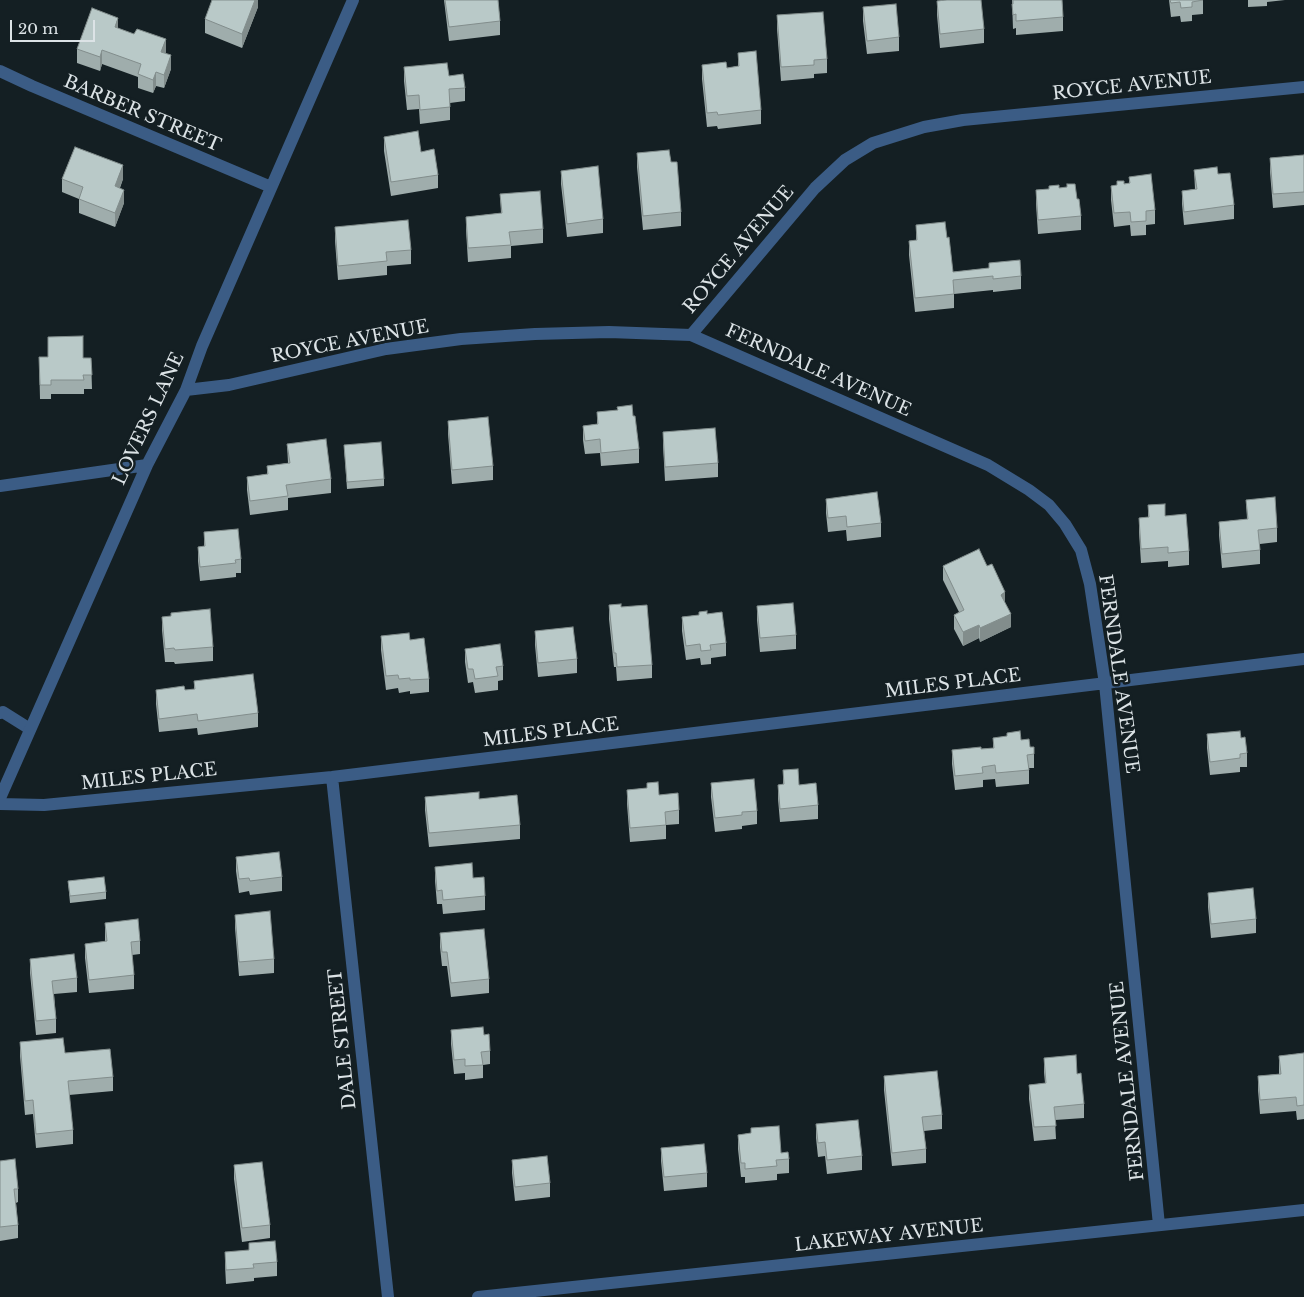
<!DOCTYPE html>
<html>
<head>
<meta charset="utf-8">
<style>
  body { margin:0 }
  #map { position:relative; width:1304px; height:1297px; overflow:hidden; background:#141f23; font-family:"Libre Baskerville",serif }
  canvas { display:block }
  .scale { position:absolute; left:10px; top:20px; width:85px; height:22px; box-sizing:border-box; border:2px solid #dce3e6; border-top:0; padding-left:6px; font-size:15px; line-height:18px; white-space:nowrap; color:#dce3e6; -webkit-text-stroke:4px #141f23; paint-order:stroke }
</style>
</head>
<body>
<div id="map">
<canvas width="1304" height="1297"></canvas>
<div class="scale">20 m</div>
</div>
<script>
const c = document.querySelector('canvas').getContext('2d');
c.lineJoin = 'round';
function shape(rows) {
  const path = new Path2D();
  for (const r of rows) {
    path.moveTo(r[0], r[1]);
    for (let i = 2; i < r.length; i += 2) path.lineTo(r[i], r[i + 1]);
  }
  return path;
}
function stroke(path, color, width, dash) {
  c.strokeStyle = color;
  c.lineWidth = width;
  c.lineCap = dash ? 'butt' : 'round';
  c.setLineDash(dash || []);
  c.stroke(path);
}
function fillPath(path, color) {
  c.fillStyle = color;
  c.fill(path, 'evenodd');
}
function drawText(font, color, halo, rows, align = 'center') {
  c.font = font + ' "Libre Baskerville",serif';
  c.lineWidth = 5;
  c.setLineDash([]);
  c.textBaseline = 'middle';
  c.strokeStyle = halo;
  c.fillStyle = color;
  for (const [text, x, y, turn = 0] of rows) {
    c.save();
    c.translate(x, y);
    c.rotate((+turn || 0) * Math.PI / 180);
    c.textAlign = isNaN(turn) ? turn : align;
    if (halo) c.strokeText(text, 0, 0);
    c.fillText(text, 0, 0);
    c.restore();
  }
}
stroke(shape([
  [0,713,3,712,30,729]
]), '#3b5c85', 12);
stroke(shape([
  [0,71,32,86,271,187],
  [691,335,988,465,1029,490,1049,505,1065,524,1081,550,1090,584,1105,684,1159,1225],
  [186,390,229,385,386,349,461,339,535,334,609,332,691,335,815,188,845,160,873,143,924,127,963,120,1304,87],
  [0,486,147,465],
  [332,777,388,1297],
  [0,798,147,465,186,390,202,346,353,0],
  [0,804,44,805,332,777,1304,659],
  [478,1297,1304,1210]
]), '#3b5c85', 12);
fillPath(shape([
  [258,0,258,7,242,48,205,33,205,19],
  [444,0,498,0,500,21,500,35,449,41],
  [1012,0,1062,0,1063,17,1063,31,1016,35,1016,28,1013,29],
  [1169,0,1203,0,1203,14,1192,15,1192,21,1181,22,1180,16,1171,17],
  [1248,0,1285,0,1267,2,1267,6,1248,7],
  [937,1,984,29,984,43,940,48,937,15],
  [863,7,899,37,899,51,867,54,863,21],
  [777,15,827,59,827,73,814,74,814,78,781,81,777,29],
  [118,28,166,53,171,69,164,88,156,86,153,93,138,88,138,77,102,64,100,71,77,63,77,49],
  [738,53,761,110,761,124,718,129,717,126,707,127,702,79,702,65,727,68,738,66],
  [404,67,449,76,465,88,465,101,450,103,450,120,420,124,419,109,407,110,404,81],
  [384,137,421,152,438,175,438,188,391,196,384,151],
  [637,153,671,162,681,212,681,226,643,230,637,167],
  [1304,155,1304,205,1273,208,1270,172,1270,158],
  [1194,170,1234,205,1234,219,1184,225,1182,204,1182,191,1195,189],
  [561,171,603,219,603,233,567,237,561,184],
  [1129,177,1155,210,1155,224,1146,225,1146,235,1131,236,1130,225,1114,227,1111,200,1111,186,1129,183],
  [62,179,123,179,120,188,124,203,115,227,79,213,79,199,62,192],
  [1059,188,1077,199,1081,216,1081,230,1038,234,1036,204,1036,190],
  [500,194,543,229,543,243,511,246,511,258,468,262,466,230,466,217,501,213],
  [916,225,947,238,953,272,989,268,989,263,1021,276,1021,289,993,292,993,290,954,294,954,308,915,312,909,255,909,241,916,240],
  [335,227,411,250,411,264,387,266,387,275,338,280,335,241],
  [39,357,91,358,92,389,84,389,84,394,51,394,51,399,40,399],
  [597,412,633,416,639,449,639,463,601,466,600,453,585,454,583,440,583,426,597,424],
  [448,421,493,466,493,480,452,484,448,434],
  [663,432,718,463,718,477,665,481,663,445],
  [287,444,331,479,331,493,288,498,288,510,250,515,247,490,247,477,267,474,267,466,288,463],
  [344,445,384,479,384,486,347,489],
  [826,499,881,523,881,537,847,541,846,530,828,532,826,513],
  [1246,500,1277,528,1277,542,1260,544,1260,564,1222,568,1219,535,1219,522,1247,519],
  [1148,505,1165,516,1189,551,1189,565,1168,567,1168,561,1141,563,1139,532,1139,518,1148,517],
  [204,532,241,559,241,573,236,573,236,577,200,581,198,561,198,547,204,546],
  [943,566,1005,603,1011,627,980,642,979,638,963,646,954,629,954,615,959,612,943,580],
  [609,605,621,607,652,665,652,678,617,681,616,667,614,667,609,619],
  [757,606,796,635,796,649,760,652,757,620],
  [707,614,726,643,726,656,711,658,711,664,701,665,700,658,686,660,682,631,682,617],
  [162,617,213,647,213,661,175,664,174,662,165,662,162,630],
  [535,631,577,659,577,673,538,677,535,645],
  [381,636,410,640,429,679,429,692,410,694,410,691,399,693,398,688,386,690,381,650],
  [465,649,503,666,503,680,498,681,498,690,475,693,473,682,468,683,465,662],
  [194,681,258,713,258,727,198,735,197,728,159,732,156,704,156,690,194,690],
  [1207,734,1241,738,1247,753,1247,767,1240,767,1240,772,1210,775,1207,748],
  [993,738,1021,740,1030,747,1034,754,1034,768,1029,768,1029,784,996,787,995,779,983,780,983,787,955,790,952,764,952,750,981,749,993,748],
  [783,770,799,785,818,805,818,819,780,822,778,799,778,785,783,784],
  [647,783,659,795,679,810,679,824,666,825,666,839,630,842,627,804,627,790,647,788],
  [711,783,757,811,757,824,742,826,742,829,715,832,711,797],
  [425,797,520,825,520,839,429,847,425,810],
  [236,857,282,877,282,891,250,895,249,891,239,893,236,871],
  [435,867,473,878,485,896,485,910,443,914,442,904,437,904,435,881],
  [68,881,106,892,106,899,70,903],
  [1208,893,1256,919,1256,933,1211,938,1208,907],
  [235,915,274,959,274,973,239,976,235,928],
  [105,923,140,941,140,954,132,955,134,975,134,989,89,993,85,958,85,944,105,942],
  [440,933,489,979,489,993,451,997,447,966,442,966,440,947],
  [30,959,77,978,77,992,54,994,56,1019,56,1033,36,1035,30,973],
  [451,1030,484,1035,490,1051,490,1064,483,1065,483,1078,465,1080,465,1073,454,1074,451,1044],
  [20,1042,65,1053,113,1077,113,1091,69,1095,73,1130,73,1144,36,1148,33,1114,25,1115,20,1056],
  [1304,1053,1304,1119,1297,1120,1296,1111,1260,1114,1258,1090,1258,1076,1279,1074,1279,1056],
  [1044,1058,1077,1074,1084,1104,1084,1118,1055,1120,1056,1139,1034,1141,1029,1099,1029,1085,1045,1083,1044,1072],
  [884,1076,942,1115,942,1129,924,1131,926,1149,926,1163,892,1166,884,1090],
  [816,1124,862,1156,862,1170,827,1174,825,1156,818,1157,816,1138],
  [751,1128,789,1159,789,1173,777,1174,777,1180,745,1183,745,1177,741,1177,738,1149,738,1135,751,1133],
  [661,1148,707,1173,707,1187,664,1191,661,1161],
  [512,1160,550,1183,550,1197,515,1201,512,1173],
  [0,1161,18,1189,18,1202,16,1203,18,1225,18,1238,0,1241],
  [234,1165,270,1225,270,1238,242,1242,234,1179],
  [225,1252,277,1262,277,1276,254,1278,254,1281,226,1284,225,1265]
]), '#9fadac');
fillPath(shape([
  [255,0,258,0,258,7,242,48,242,34],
  [118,18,118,32,115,27],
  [166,39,166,53,161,52],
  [102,50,102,64,100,71,100,57],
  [171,55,171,69,164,88,164,75],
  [156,72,156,86,153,93,153,80],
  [123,165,123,179,115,200,115,186],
  [124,190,124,203,115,227,115,213],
  [1005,592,1005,606,1001,595],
  [1011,614,1011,627,980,642,980,628],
  [979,625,979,638,963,646,963,632]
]), '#828d8c');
const building = shape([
  [212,0,255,0,242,34,205,19,212,0],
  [445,0,498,0,500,21,449,27,445,0],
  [946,0,981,0,984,29,940,34,937,1,946,0],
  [1013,0,1062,0,1063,17,1016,21,1016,14,1013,15,1012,4,1013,4,1013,0],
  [1170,0,1203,0,1192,2,1192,7,1181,8,1180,2,1171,3,1170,0],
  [896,4,899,37,867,41,863,7,896,4],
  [92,8,118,18,115,27,134,34,137,29,166,39,161,52,171,55,164,75,156,72,153,80,138,74,141,64,102,50,100,57,77,49,92,8],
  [823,12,827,59,814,60,814,65,781,67,777,15,823,12],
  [756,51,761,110,718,115,717,112,707,113,702,65,726,62,727,68,739,66,738,53,756,51],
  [447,63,449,76,463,74,465,88,449,89,450,107,420,110,419,95,407,96,404,67,447,63],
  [418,131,421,152,434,149,438,175,391,182,384,137,418,131],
  [75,147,123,165,115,186,124,190,115,213,79,199,83,187,62,179,75,147],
  [669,150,671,162,677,162,681,212,643,216,637,153,669,150],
  [1304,155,1304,192,1273,194,1270,158,1304,155],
  [598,166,603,219,567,224,561,171,598,166],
  [1217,167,1218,174,1230,173,1234,205,1184,212,1182,191,1197,189,1194,170,1217,167],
  [1151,174,1155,210,1146,211,1146,221,1131,222,1130,212,1114,213,1111,186,1117,185,1117,181,1124,181,1124,184,1130,183,1129,177,1151,174],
  [1067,184,1075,184,1077,199,1079,199,1081,216,1038,220,1036,190,1049,189,1049,186,1059,185,1059,188,1067,187,1067,184],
  [540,191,543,229,509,232,511,245,468,248,466,217,502,213,500,194,540,191],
  [408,220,411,250,386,252,387,261,338,266,335,227,408,220],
  [945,222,947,238,949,237,953,272,989,268,989,263,1020,260,1021,276,993,279,993,276,953,280,954,294,915,298,909,241,917,240,916,225,945,222],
  [83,336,83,358,91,358,92,375,83,375,84,380,51,380,51,385,40,385,39,357,48,357,48,337,83,336],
  [632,405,633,416,635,416,639,449,601,453,600,439,585,441,583,426,598,424,597,412,618,410,617,407,632,405],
  [488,417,493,466,452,470,448,421,488,417],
  [715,428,718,463,665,467,663,432,715,428],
  [326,439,331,479,286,485,288,496,250,501,247,477,268,474,267,466,290,463,287,444,326,439],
  [381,442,384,479,347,482,344,445,381,442],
  [877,492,881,523,847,527,846,516,828,518,826,499,877,492],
  [1275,497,1277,528,1258,530,1260,550,1222,554,1219,522,1248,519,1246,500,1275,497],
  [1165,504,1165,516,1186,514,1189,551,1168,553,1168,547,1141,549,1139,518,1149,517,1148,505,1165,504],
  [238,529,241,559,235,560,236,563,200,567,198,547,205,546,204,532,238,529],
  [979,549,987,566,992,564,1005,592,1001,595,1011,614,980,628,979,625,963,632,954,615,964,610,943,566,979,549],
  [793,603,796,635,760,638,757,606,793,603],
  [621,604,621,607,647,605,652,665,617,667,616,653,614,653,609,605,621,604],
  [210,609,213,647,175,650,174,648,165,649,162,617,171,616,171,613,210,609],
  [707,611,707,614,722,612,726,643,710,645,711,650,701,651,700,644,686,646,682,617,699,615,699,612,707,611],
  [573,627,577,659,538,663,535,631,573,627],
  [409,633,410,640,424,638,429,679,410,680,410,678,399,679,398,675,386,676,381,636,409,633],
  [500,644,503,666,496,667,498,676,475,679,473,669,468,669,465,649,500,644],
  [253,674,258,713,198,721,197,714,159,719,156,690,184,686,185,690,195,689,194,681,253,674],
  [1020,731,1021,740,1029,739,1030,747,1034,747,1034,754,1027,755,1029,770,996,773,995,765,982,767,983,773,955,776,952,750,981,747,981,749,994,748,993,738,1007,736,1007,733,1020,731],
  [1240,731,1241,738,1245,737,1247,753,1240,754,1240,758,1210,762,1207,734,1240,731],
  [798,769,799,785,816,783,818,805,780,809,778,785,784,784,783,770,798,769],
  [754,779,757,811,742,812,742,815,715,818,711,783,754,779],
  [658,782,659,795,678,793,679,810,665,812,666,825,630,828,627,790,647,788,647,783,658,782],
  [479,792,479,799,517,795,520,825,429,833,425,797,479,792],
  [279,852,282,877,250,881,249,878,239,879,236,857,279,852],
  [472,863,473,878,484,877,485,896,443,900,442,890,437,891,435,867,472,863],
  [104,877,106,892,70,896,68,881,104,877],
  [1253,888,1256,919,1211,924,1208,893,1253,888],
  [270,911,274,959,239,962,235,915,270,911],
  [138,919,140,941,131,942,134,975,89,980,85,944,107,941,105,923,138,919],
  [484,929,489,979,451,983,447,952,442,952,440,933,484,929],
  [74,954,77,978,52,981,56,1019,36,1021,30,959,74,954],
  [483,1027,484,1035,489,1034,490,1051,481,1052,483,1065,465,1066,465,1059,454,1060,451,1030,483,1027],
  [63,1038,65,1053,110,1049,113,1077,68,1081,73,1130,36,1134,33,1100,25,1101,20,1042,63,1038],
  [1304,1053,1304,1105,1297,1106,1296,1097,1260,1100,1258,1076,1281,1074,1279,1056,1304,1053],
  [1076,1055,1077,1074,1081,1073,1084,1104,1054,1107,1056,1126,1034,1127,1029,1085,1046,1083,1044,1058,1076,1055],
  [937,1071,942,1115,922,1117,926,1149,892,1153,884,1076,937,1071],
  [858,1120,862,1156,827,1160,825,1142,818,1143,816,1124,858,1120],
  [779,1126,781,1153,788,1152,789,1159,776,1160,777,1166,745,1169,745,1163,741,1163,738,1135,751,1133,751,1128,779,1126],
  [704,1144,707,1173,664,1177,661,1148,704,1144],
  [547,1156,550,1183,515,1187,512,1160,547,1156],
  [15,1159,18,1189,14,1189,18,1225,0,1227,0,1161,15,1159],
  [262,1162,270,1225,242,1228,234,1165,262,1162],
  [275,1241,277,1262,253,1264,254,1268,226,1270,225,1252,249,1250,249,1243,275,1241]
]);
fillPath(building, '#b9c9c8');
stroke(building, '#828d8c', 1);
drawText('18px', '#dce3e6', '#141f23', [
  ["ROYCE AVENUE",1132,86,-6],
  ["BARBER STREET",142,114,23],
  ["ROYCE AVENUE",739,250,-50],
  ["ROYCE AVENUE",350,342,-11],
  ["FERNDALE AVENUE",818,371,24],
  ["LOVERS LANE",149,419,-65],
  ["FERNDALE AVENUE",1118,674,82],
  ["MILES PLACE",953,684,-7],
  ["MILES PLACE",551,733,-7],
  ["MILES PLACE",149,777,-6],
  ["DALE STREET",343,1039,-96],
  ["FERNDALE AVENUE",1128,1081,-96],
  ["LAKEWAY AVENUE",889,1236,-6]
]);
</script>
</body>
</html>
